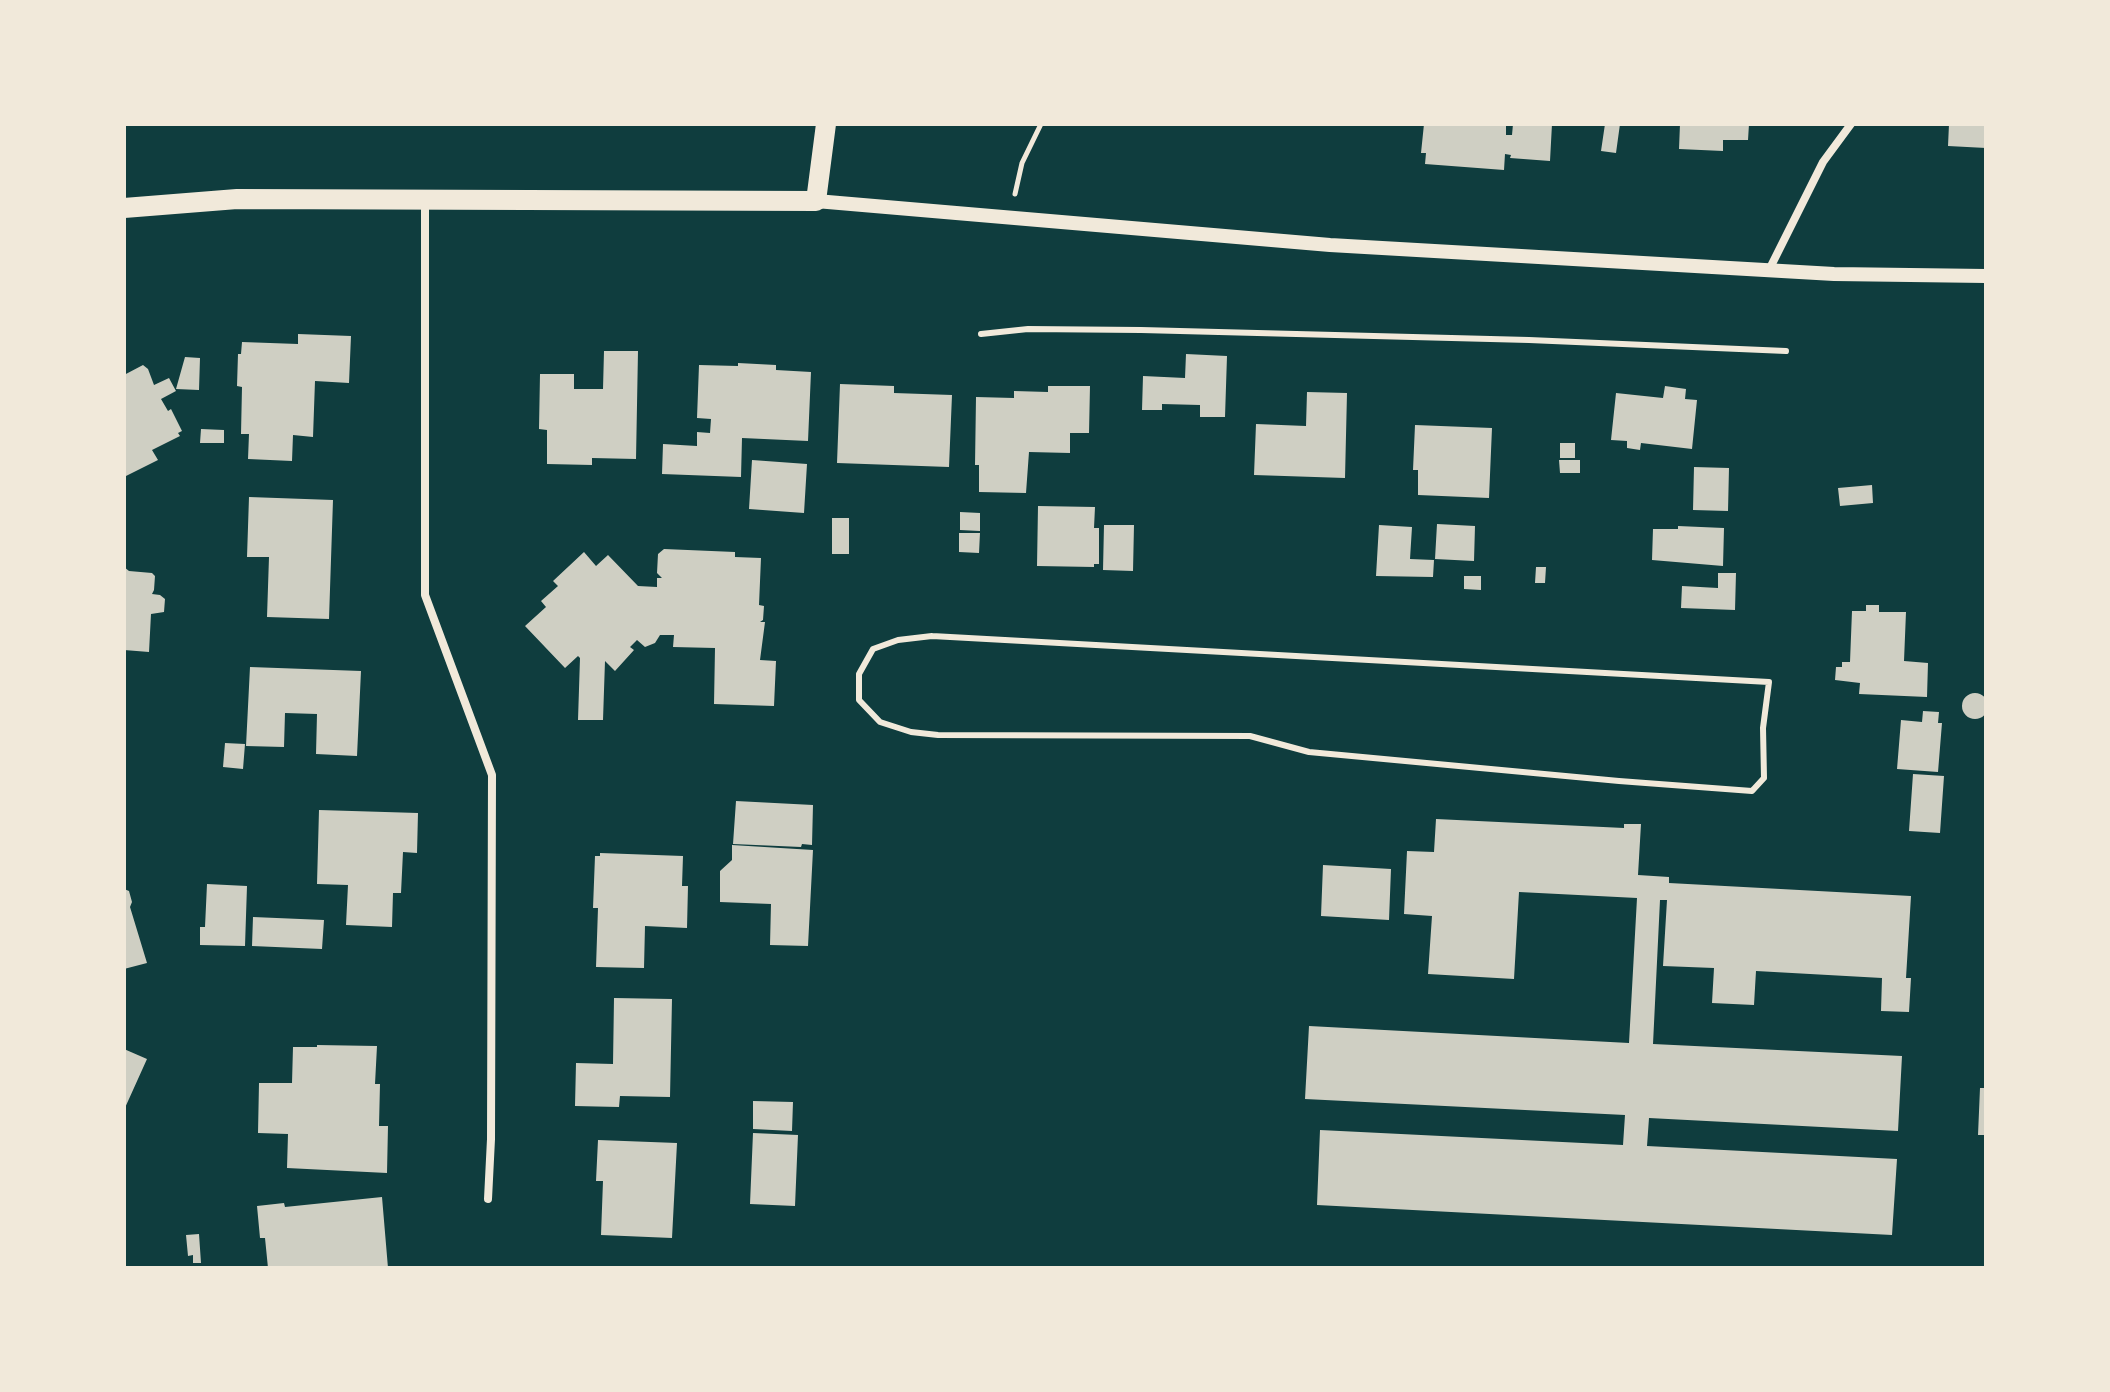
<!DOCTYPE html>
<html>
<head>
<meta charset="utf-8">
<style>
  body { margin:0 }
  #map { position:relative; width:2110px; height:1392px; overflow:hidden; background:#0f3d3e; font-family:"Exo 2",sans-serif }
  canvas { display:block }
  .frame { position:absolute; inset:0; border:126px solid #f1e9da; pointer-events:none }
</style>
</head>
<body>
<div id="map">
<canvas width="2110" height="1392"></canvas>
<div class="frame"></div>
</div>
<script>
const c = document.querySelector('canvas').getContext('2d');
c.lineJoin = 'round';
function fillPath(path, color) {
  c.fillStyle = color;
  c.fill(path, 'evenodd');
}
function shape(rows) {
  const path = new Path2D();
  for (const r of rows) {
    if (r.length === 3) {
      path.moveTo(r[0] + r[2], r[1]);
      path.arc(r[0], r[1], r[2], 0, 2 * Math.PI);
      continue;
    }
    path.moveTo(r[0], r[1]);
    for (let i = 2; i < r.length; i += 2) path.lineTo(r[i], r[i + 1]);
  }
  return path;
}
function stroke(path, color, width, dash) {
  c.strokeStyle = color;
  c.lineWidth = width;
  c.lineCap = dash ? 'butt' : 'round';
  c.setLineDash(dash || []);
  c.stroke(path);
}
fillPath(shape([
  [1424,124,1506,124,1506,135,1512,135,1513,124,1552,124,1550,161,1510,158,1511,155,1505,154,1504,170,1425,164,1426,153,1421,153],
  [1605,124,1620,124,1616,153,1601,151],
  [1680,124,1749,124,1748,140,1723,140,1723,151,1679,149],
  [1949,124,1986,124,1986,148,1948,146],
  [298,334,351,336,349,383,315,381,313,437,293,435,292,461,248,459,249,434,241,434,242,387,237,386,238,354,241,354,242,342,298,344],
  [604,351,638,351,636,459,592,458,592,465,547,464,547,430,539,429,540,374,574,374,574,389,603,389],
  [1186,354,1227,356,1225,417,1200,417,1200,405,1162,404,1162,410,1142,410,1143,376,1185,378],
  [185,357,200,358,199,390,176,389],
  [738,363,776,365,776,370,811,372,808,441,742,438,741,477,662,474,663,444,697,446,697,432,710,433,711,419,697,418,699,365,738,366],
  [143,365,148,369,154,385,169,378,176,391,161,399,168,411,171,409,182,431,178,433,180,436,152,450,158,460,124,477,124,375],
  [840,384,894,386,894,393,952,395,949,467,837,463],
  [1048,386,1090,386,1089,433,1070,433,1070,453,1029,452,1026,493,979,492,979,465,975,465,976,397,1014,398,1014,391,1048,392],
  [1665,386,1686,389,1685,399,1697,400,1692,449,1641,443,1640,450,1627,448,1627,441,1611,440,1616,393,1663,398],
  [1307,392,1347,393,1345,478,1254,475,1256,424,1306,426],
  [1415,425,1492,428,1489,498,1418,495,1418,470,1413,470],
  [201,429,224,430,224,443,200,443],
  [1560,443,1575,443,1575,458,1560,458],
  [752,460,807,464,804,513,749,509],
  [1559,460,1580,460,1580,473,1560,473],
  [1694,467,1729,468,1728,511,1693,510],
  [1872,485,1873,503,1840,506,1838,488],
  [249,497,333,500,329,619,267,617,269,557,247,557],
  [1038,506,1095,507,1094,528,1099,528,1099,564,1094,564,1094,567,1037,566],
  [960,512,980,513,980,531,960,530],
  [832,518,849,518,849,554,832,554],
  [1437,524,1475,526,1474,561,1435,559],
  [1104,525,1134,525,1133,571,1103,570],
  [1379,525,1412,527,1410,559,1434,560,1433,577,1376,576],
  [1678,526,1724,528,1723,566,1652,560,1653,529,1678,529],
  [959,533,980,533,979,553,959,552],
  [664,549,735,552,735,557,761,558,759,605,764,606,763,620,760,622,765,622,760,660,776,661,774,706,714,704,715,648,673,647,674,635,660,635,655,643,645,647,637,640,630,647,634,650,615,671,605,661,603,720,578,720,580,658,578,656,565,668,525,626,546,607,541,601,558,586,553,581,584,552,596,566,608,555,638,586,657,587,657,578,662,578,657,573,658,554],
  [124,567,129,571,152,573,155,576,154,590,152,594,160,595,165,599,164,612,151,614,149,652,124,650],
  [1536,567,1546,567,1545,583,1535,583],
  [1718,573,1736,573,1735,610,1681,608,1682,586,1718,588],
  [1464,576,1481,576,1481,590,1464,589],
  [1866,605,1879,605,1879,612,1906,612,1904,661,1928,663,1927,697,1859,694,1860,683,1835,680,1836,667,1842,667,1842,662,1850,662,1852,611,1866,611],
  [250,667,361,671,357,756,316,754,317,714,285,713,284,747,246,746],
  [1975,706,13],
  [1923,711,1939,712,1938,723,1942,723,1938,772,1897,769,1901,720,1922,722],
  [225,743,245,744,243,769,223,767],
  [1913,774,1944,776,1940,833,1909,831],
  [736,801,813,805,812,845,802,844,801,847,733,844],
  [319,810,418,813,417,853,403,852,401,893,393,893,392,927,346,925,348,885,317,884],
  [1436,819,1624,828,1624,824,1641,824,1638,875,1669,877,1669,883,1911,896,1906,978,1911,978,1909,1012,1881,1011,1882,978,1756,971,1754,1005,1712,1003,1714,968,1663,966,1667,900,1660,900,1653,1044,1902,1056,1898,1131,1649,1118,1647,1146,1897,1159,1892,1235,1317,1205,1320,1130,1623,1145,1625,1115,1305,1099,1309,1026,1629,1043,1637,898,1519,892,1514,979,1428,974,1432,916,1404,914,1407,851,1434,852],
  [732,845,813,850,808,946,770,945,771,904,720,902,720,871,732,860],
  [600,853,683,856,682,886,688,886,687,928,645,926,644,968,596,967,598,908,593,908,595,856,600,856],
  [1323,865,1391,869,1389,920,1321,916],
  [207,884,247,886,245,946,200,945,200,927,205,927],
  [124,889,129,891,132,902,130,907,147,963,124,969],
  [253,917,324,920,322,949,252,946],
  [614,998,672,999,670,1097,620,1096,619,1107,575,1106,576,1063,613,1064],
  [317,1045,377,1046,375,1084,380,1084,379,1126,388,1126,387,1173,287,1168,288,1134,258,1133,259,1083,292,1083,293,1047,317,1047],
  [124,1049,147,1059,124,1110],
  [1980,1088,1986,1088,1986,1135,1978,1135],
  [753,1101,793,1102,792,1131,753,1129],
  [753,1133,798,1135,795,1206,750,1204],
  [598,1140,677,1143,672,1238,601,1235,603,1181,596,1181],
  [382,1197,388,1268,268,1268,265,1238,260,1238,257,1206,284,1203,285,1207],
  [199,1234,201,1263,193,1263,193,1255,188,1256,186,1235]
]), '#cfcfc3');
stroke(shape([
  [1015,194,1022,163,1041,124]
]), '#f1e9da', 5);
stroke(shape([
  [981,334,1028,329,1141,330,1529,340,1786,351],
  [932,636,1769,682,1763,728,1764,778,1752,791,1619,781,1309,752,1250,736,938,735,911,732,880,722,859,700,859,674,873,649,898,640,932,636]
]), '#f1e9da', 6);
stroke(shape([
  [425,202,425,595,492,775,491,1139,488,1199],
  [1769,270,1823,162,1851,124]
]), '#f1e9da', 8);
stroke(shape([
  [816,201,1330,245,1834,274,1986,276]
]), '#f1e9da', 14);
stroke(shape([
  [124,208,237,199,816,201,826,124]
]), '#f1e9da', 20);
</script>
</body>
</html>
